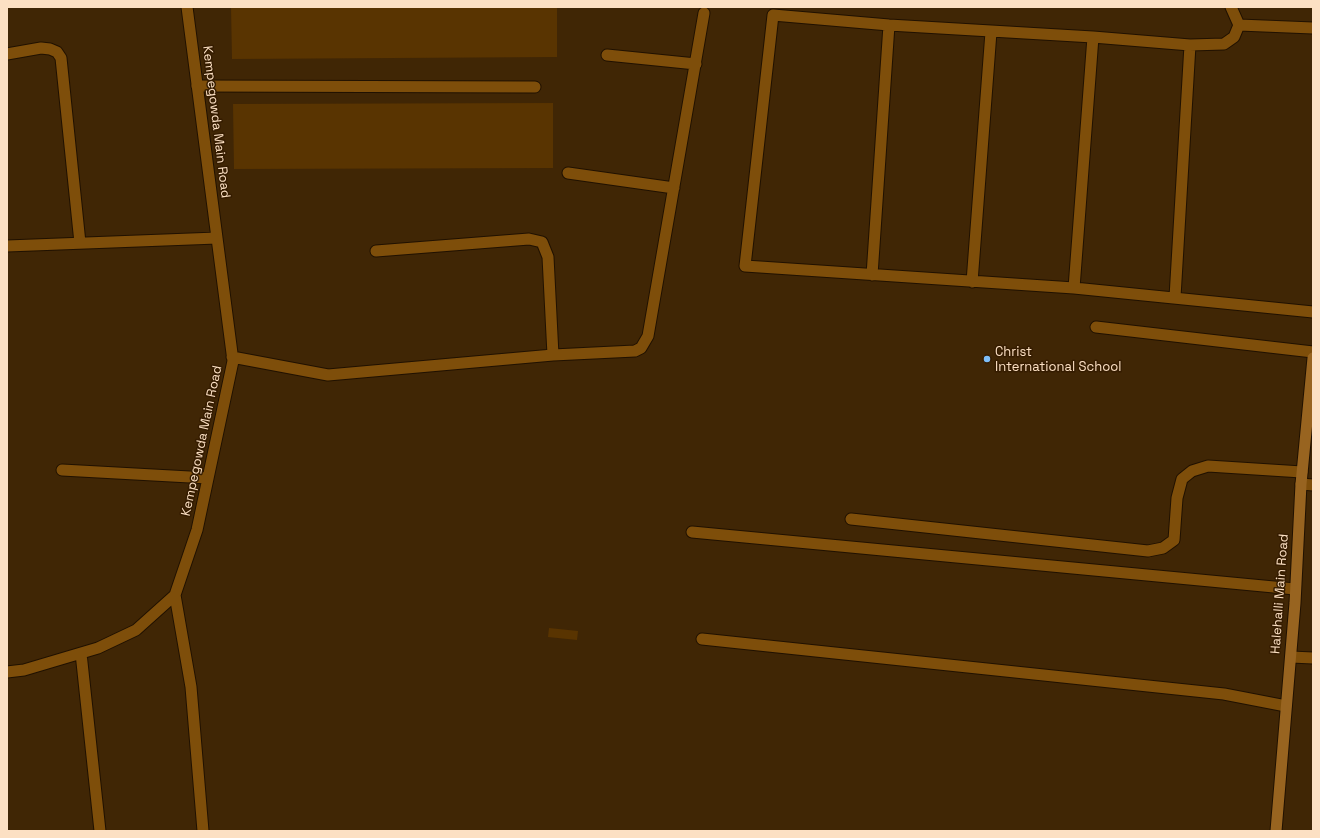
<!DOCTYPE html>
<html>
<head>
<meta charset="utf-8">
<style>
  body { margin:0 }
  #map { position:relative; width:1320px; height:838px; overflow:hidden; background:#402605; font-family:"Space Grotesk",sans-serif }
  canvas { display:block }
  .frame { position:absolute; inset:0; border:8px solid #fce0c3; pointer-events:none }
</style>
</head>
<body>
<div id="map">
<canvas width="1320" height="838"></canvas>
<div class="frame"></div>
</div>
<script>
const c = document.querySelector('canvas').getContext('2d');
c.lineJoin = 'round';
function fillPath(path, color) {
  c.fillStyle = color;
  c.fill(path, 'evenodd');
}
function shape(rows) {
  const path = new Path2D();
  for (const r of rows) {
    path.moveTo(r[0], r[1]);
    for (let i = 2; i < r.length; i += 2) path.lineTo(r[i], r[i + 1]);
  }
  return path;
}
function stroke(path, color, width, dash) {
  c.strokeStyle = color;
  c.lineWidth = width;
  c.lineCap = dash ? 'butt' : 'round';
  c.setLineDash(dash || []);
  c.stroke(path);
}
function drawText(font, color, halo, rows, align = 'center') {
  c.font = font + ' "Space Grotesk",sans-serif';
  c.lineWidth = 3;
  c.setLineDash([]);
  c.textBaseline = 'middle';
  c.strokeStyle = halo;
  c.fillStyle = color;
  for (const [text, x, y, turn = 0] of rows) {
    c.save();
    c.translate(x, y);
    c.rotate((+turn || 0) * Math.PI / 180);
    c.textAlign = isNaN(turn) ? turn : align;
    if (halo) c.strokeText(text, 0, 0);
    c.fillText(text, 0, 0);
    c.restore();
  }
}
fillPath(shape([
  [231,7,557,7,557,57,232,59],
  [553,103,553,168,234,169,233,104],
  [549,628,578,631,577,640,548,637]
]), '#593401');
const service = shape([
  [1231,7,1239,25],
  [1313,28,1239,25,1234,37,1224,44,1190,45,1093,37,889,25,773,15,745,266,1074,288,1313,312],
  [197,86,535,87],
  [872,275,889,25],
  [972,282,991,32],
  [1074,288,1093,37],
  [1175,297,1190,45],
  [1096,327,1313,352],
  [1301,484,1313,485],
  [851,519,1148,551,1163,548,1174,540,1177,498,1182,479,1192,471,1208,466,1302,472],
  [692,532,1295,589],
  [702,639,1224,694,1286,706],
  [1291,657,1313,658]
]);
const minor = shape([
  [187,7,233,361,197,530,175,595,191,687,203,831],
  [7,54,41,48,50,49,57,52,61,58,80,243],
  [607,55,696,64],
  [568,173,674,188],
  [7,246,217,238],
  [376,251,529,239,542,242,548,257,553,355],
  [232,357,328,375,553,355,635,351,641,348,648,336,704,13],
  [62,470,208,478],
  [81,653,100,831],
  [7,672,24,670,98,648,136,630,175,595]
]);
const secondary = shape([
  [1276,831,1295,603,1301,484,1313,358]
]);
stroke(service, '#201101', 13);
stroke(minor, '#201101', 13);
stroke(secondary, '#201101', 13);
stroke(service, '#7e4e0a', 11);
stroke(minor, '#7e4e0a', 11);
stroke(secondary, '#986420', 11);
for (const [x, y, r, color] of [
  [987,359,4,"#7ebef9"]
]) {
  const dot = new Path2D();
  dot.arc(x, y, r, 0, 2 * Math.PI);
  c.fillStyle = color;
  c.fill(dot);
  stroke(dot, '#351c00', 1.5);
}
drawText('13px', '#fce0c3', '#351c00', [
  ["Kempegowda Main Road",216,122,83],
  ["Kempegowda Main Road",202,441,-78],
  ["Halehalli Main Road",1280,594,-86]
]);
drawText('13px', '#fce0c3', '#351c00', [
  ["Christ",995,352],
  ["International School",995,367]
], 'left');
</script>
</body>
</html>
